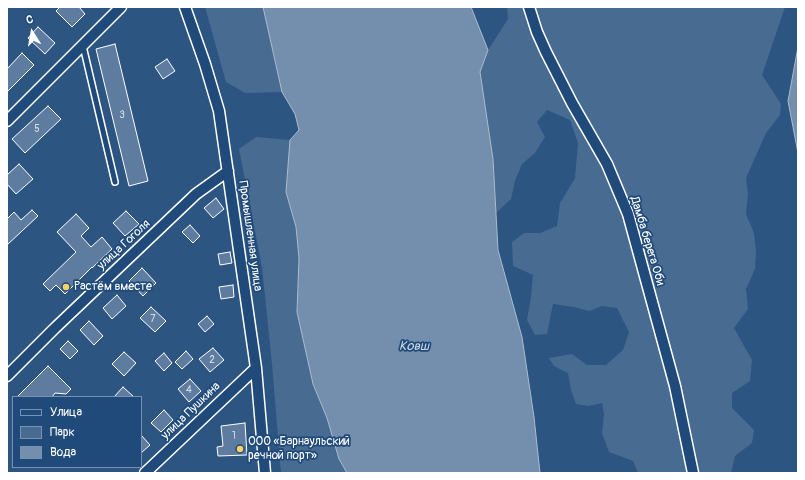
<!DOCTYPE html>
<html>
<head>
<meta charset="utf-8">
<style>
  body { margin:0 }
  #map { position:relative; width:805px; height:480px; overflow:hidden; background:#2c5582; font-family:Pangolin,sans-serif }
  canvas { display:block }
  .frame { position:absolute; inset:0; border:8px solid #fff; pointer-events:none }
  .legend { position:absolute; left:12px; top:396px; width:130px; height:72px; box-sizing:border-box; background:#1f4a7a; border:1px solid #7992af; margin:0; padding:5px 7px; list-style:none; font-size:12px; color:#fff }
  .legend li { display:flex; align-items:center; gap:8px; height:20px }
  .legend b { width:20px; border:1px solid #7992af }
  .north { position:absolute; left:12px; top:12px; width:40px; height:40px; -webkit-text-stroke:3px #1f4a7a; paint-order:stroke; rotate:349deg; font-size:11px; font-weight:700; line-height:16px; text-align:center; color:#fff }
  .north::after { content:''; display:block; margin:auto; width:14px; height:18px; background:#fff; clip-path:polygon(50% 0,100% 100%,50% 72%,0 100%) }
</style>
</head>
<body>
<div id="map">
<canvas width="805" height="480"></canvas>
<div class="frame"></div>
<ul class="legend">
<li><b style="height:5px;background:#1f4a7a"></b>Улица</li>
<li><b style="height:11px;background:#486b92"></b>Парк</li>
<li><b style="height:11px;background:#748fad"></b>Вода</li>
</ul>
<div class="north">С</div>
</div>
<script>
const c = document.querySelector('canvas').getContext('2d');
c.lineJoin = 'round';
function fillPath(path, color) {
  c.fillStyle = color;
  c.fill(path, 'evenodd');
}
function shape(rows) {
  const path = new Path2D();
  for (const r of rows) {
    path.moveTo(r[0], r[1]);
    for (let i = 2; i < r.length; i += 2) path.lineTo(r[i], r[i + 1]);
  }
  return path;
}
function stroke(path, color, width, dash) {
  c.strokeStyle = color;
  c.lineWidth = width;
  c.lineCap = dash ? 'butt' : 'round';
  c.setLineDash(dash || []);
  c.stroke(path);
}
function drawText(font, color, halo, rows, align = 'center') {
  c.font = font + ' Pangolin,sans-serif';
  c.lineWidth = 3.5;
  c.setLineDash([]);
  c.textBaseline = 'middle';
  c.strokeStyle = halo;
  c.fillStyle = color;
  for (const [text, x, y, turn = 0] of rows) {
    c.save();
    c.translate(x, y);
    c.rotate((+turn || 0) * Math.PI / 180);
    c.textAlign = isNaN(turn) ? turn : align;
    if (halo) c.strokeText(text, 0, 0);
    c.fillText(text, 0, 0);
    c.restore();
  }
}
fillPath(shape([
  [205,7,263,7,282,92,245,93,226,82],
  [507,7,785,7,762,75,781,104,780,115,766,133,746,178,748,194,746,214,754,233,756,252,755,269,746,289,748,309,734,328,752,360,750,381,732,393,732,408,754,430,752,443,735,456,731,473,638,473,633,461,609,452,602,433,604,414,602,403,589,406,576,404,571,390,568,373,554,366,549,358,572,354,587,365,606,365,623,350,629,332,617,308,602,306,589,311,574,307,553,304,547,334,535,335,527,320,531,297,533,275,513,266,512,242,524,233,540,233,557,226,560,203,575,178,578,143,570,120,547,110,537,122,545,137,535,153,522,164,515,181,511,199,496,213,493,165,480,72,488,50,508,19],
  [256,137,290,140,286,192,296,227,299,258,297,312,313,384,327,418,339,459,347,473,281,473,272,364,262,267,239,149]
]), '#486b92');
const water = shape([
  [263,7,471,7,488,50,480,72,493,159,498,250,522,337,534,417,540,473,347,473,339,459,327,418,313,384,297,312,299,258,296,227,286,192,290,140,299,130,295,114,282,92,263,7],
  [798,47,798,153,788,101,798,47]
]);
fillPath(water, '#748fad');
stroke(water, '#acbcce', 1);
const building = shape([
  [60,7,79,7,85,14,72,27,56,11,60,7],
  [38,27,55,43,45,54,28,38,38,27],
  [115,44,148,181,129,186,96,49,115,44],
  [22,53,34,65,7,92,7,69,22,53],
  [167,59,175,71,163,79,155,67,167,59],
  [48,106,61,119,25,153,12,139,48,106],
  [19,164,33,179,16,194,7,184,7,175,19,164],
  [216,198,224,209,213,218,204,208,216,198],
  [32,210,38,216,7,245,7,219,14,212,21,220,32,210],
  [126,211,139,224,125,236,113,223,126,211],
  [76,214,89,228,81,236,91,247,102,237,112,249,92,268,92,267,65,294,56,285,50,291,43,284,76,252,57,232,76,214],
  [190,225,200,236,193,243,182,232,190,225],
  [230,252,232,263,220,265,218,254,230,252],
  [142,268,156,283,143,296,129,281,142,268],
  [233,285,234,297,221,299,219,287,233,285],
  [117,295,126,306,112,319,103,308,117,295],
  [151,307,166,321,155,332,140,318,151,307],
  [207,316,214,324,205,332,198,324,207,316],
  [89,321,103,336,94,345,80,330,89,321],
  [68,341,78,351,70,359,60,349,68,341],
  [213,348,224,360,210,372,199,359,213,348],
  [186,351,193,359,182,369,175,362,186,351],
  [124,352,136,363,124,376,112,364,124,352],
  [164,353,172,363,164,371,155,361,164,353],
  [48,366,71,389,66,394,55,393,52,397,17,397,48,366],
  [190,379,201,391,189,402,178,389,190,379],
  [123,387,134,397,114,397,123,387],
  [164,410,173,420,161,432,151,423,164,410],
  [245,423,247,455,218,456,217,447,223,446,221,426,245,423],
  [141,435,150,445,141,453,141,435]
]);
fillPath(building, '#5e7c9f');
stroke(building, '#fff', 1);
const service = shape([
  [83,46,115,182]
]);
const minor = shape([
  [185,7,205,64,219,111,256,368,265,473],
  [529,7,537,32,546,52,572,103,607,164,628,214,675,386,693,473],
  [7,121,121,7],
  [7,376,55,328,196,194,228,171],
  [145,473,256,368]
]);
stroke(service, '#fff', 8);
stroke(minor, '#fff', 13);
stroke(service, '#1f4a7a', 5);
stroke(minor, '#1f4a7a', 10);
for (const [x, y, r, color] of [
  [66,287,4,"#ffd166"],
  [240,449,4,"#ffd166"]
]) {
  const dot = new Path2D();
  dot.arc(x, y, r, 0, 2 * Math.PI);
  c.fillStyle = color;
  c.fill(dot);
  stroke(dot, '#1f4a7a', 1.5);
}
drawText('10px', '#d7dee7', null, [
  ["3",122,115],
  ["5",37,129],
  ["7",153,319],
  ["2",212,360],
  ["4",189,390],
  ["1",234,436]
]);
drawText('12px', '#fff', '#1f4a7a', [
  ["Промышленная улица",250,236,82],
  ["Дамба берега Оби",647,241,73],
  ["улица Гоголя",124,245,-43],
  ["улица Пушкина",191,411,-44]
]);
drawText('12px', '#fff', '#1f4a7a', [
  ["Растём вместе",74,287],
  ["ООО «Барнаульский",248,442],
  ["речной порт»",248,456]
], 'left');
drawText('italic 13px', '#d5dde6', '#1f4a7a', [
  ["Ковш",414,347]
]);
</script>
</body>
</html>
